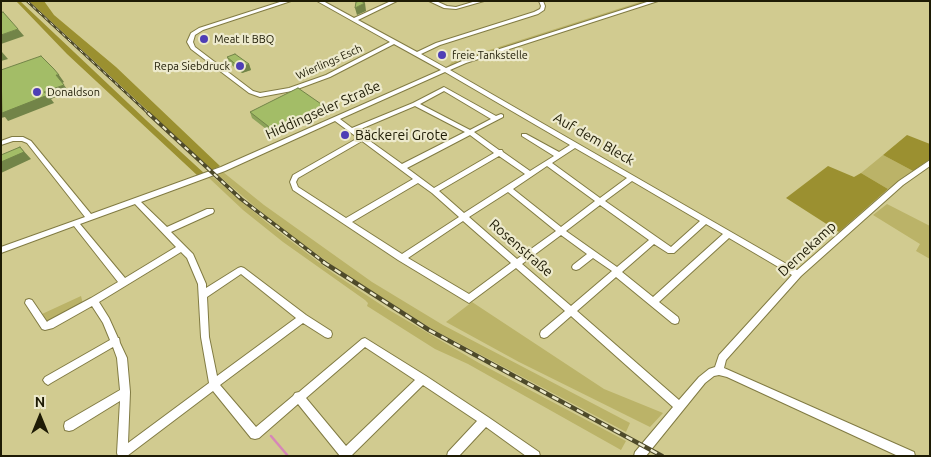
<!DOCTYPE html>
<html>
<head>
<meta charset="utf-8">
<style>
  body { margin:0 }
  #map { position:relative; width:931px; height:457px; overflow:hidden; background:#d1cb90; font-family:Ubuntu,sans-serif }
  canvas { display:block }
  .frame { position:absolute; inset:0; border:2px solid #1e1b05; pointer-events:none }
  .north { position:absolute; left:15px; top:392px; width:50px; height:50px; -webkit-text-stroke:4px #edeacd; paint-order:stroke; rotate:0deg; font-size:14px; font-weight:700; line-height:20px; text-align:center; color:#1e1b05 }
  .north::after { content:''; display:block; margin:auto; width:18px; height:22px; background:#1e1b05; clip-path:polygon(50% 0,100% 100%,50% 72%,0 100%) }
</style>
</head>
<body>
<div id="map">
<canvas width="931" height="457"></canvas>
<div class="frame"></div>
<div class="north">N</div>
</div>
<script>
const c = document.querySelector('canvas').getContext('2d');
c.lineJoin = 'round';
function fillPath(path, color) {
  c.fillStyle = color;
  c.fill(path, 'evenodd');
}
function shape(rows) {
  const path = new Path2D();
  for (const r of rows) {
    path.moveTo(r[0], r[1]);
    for (let i = 2; i < r.length; i += 2) path.lineTo(r[i], r[i + 1]);
  }
  return path;
}
function stroke(path, color, width, dash) {
  c.strokeStyle = color;
  c.lineWidth = width;
  c.lineCap = dash ? 'butt' : 'round';
  c.setLineDash(dash || []);
  c.stroke(path);
}
function drawText(font, color, halo, rows, align = 'center') {
  c.font = font + ' Ubuntu,sans-serif';
  c.lineWidth = 4.5;
  c.setLineDash([]);
  c.textBaseline = 'middle';
  c.strokeStyle = halo;
  c.fillStyle = color;
  for (const [text, x, y, turn = 0] of rows) {
    c.save();
    c.translate(x, y);
    c.rotate((+turn || 0) * Math.PI / 180);
    c.textAlign = isNaN(turn) ? turn : align;
    if (halo) c.strokeText(text, 0, 0);
    c.fillText(text, 0, 0);
    c.restore();
  }
}
fillPath(shape([
  [643,1,654,1,445,69,452,62,461,59],
  [883,155,913,171,888,189,861,173],
  [223,172,264,205,372,282,443,325,630,423,626,432,432,329,346,275,280,228,218,175],
  [213,177,266,222,333,273,389,310,479,363,626,441,621,450,468,364,435,349,367,306,368,303,365,300,283,242,243,210,209,178],
  [887,204,930,226,930,259,916,251,920,244,873,215],
  [81,296,83,304,51,321,47,321,42,314],
  [472,302,604,389,663,413,650,427,519,362,446,322]
]), '#bbb368');
fillPath(shape([
  [16,1,20,1,146,120,205,174,198,176,67,54],
  [29,1,44,1,54,15,116,67,220,166,212,170],
  [907,135,930,144,930,159,913,171,883,155],
  [828,166,854,177,861,173,888,189,839,232,786,198]
]), '#9b9030');
stroke(shape([
  [271,436,288,456]
]), '#d686b8', 2.5);
const minor = shape([
  [283,1,291,1,203,30,195,35,193,42,195,47,253,91,260,93,289,88,326,75,390,42,317,1,323,1,354,18,391,1,397,1,358,20,417,52,436,43,534,12,540,9,541,6,539,1,543,1,545,6,544,10,538,14,440,45,421,54,446,68,462,61,650,1,658,1,466,63,450,70,797,270,899,181,930,160,930,166,903,185,801,276,726,360,724,368,914,452,915,456,898,456,727,377,719,375,714,376,705,383,646,456,634,456,635,452,673,407,571,316,547,337,544,338,541,337,540,334,541,331,565,311,516,268,469,303,398,260,293,190,290,182,293,175,358,138,335,121,225,171,141,202,167,227,207,209,213,209,214,211,213,213,171,232,193,254,206,284,206,288,238,268,241,267,244,268,306,315,331,331,332,334,331,337,328,338,325,337,303,323,220,385,256,427,293,396,295,393,299,392,362,339,365,338,426,376,488,417,539,452,540,456,526,456,486,427,459,456,447,456,448,452,477,421,423,385,352,455,352,456,340,456,298,404,259,438,255,439,251,438,213,391,127,456,118,456,117,453,120,401,73,430,69,431,65,430,64,426,65,422,120,390,117,358,113,347,51,383,48,385,45,383,43,380,45,377,110,340,103,323,92,306,53,328,45,330,42,329,25,303,26,300,29,299,32,300,47,322,48,321,91,298,118,282,74,226,1,253,1,247,85,217,27,143,22,141,13,141,1,145,1,141,12,137,23,137,31,141,91,214,221,167,441,70,394,44,330,77,292,91,260,97,249,93,191,49,187,42,191,33,199,28,283,1],
  [445,72,570,145,559,152,526,134,522,134,522,136,554,156,530,171,503,152,502,150,499,150,474,132,503,117,503,115,501,114,496,116,444,87,413,103,352,128,340,119,445,72],
  [444,91,491,119,470,130,420,104,444,91],
  [415,106,465,132,402,164,356,131,415,106],
  [470,135,494,153,434,188,407,168,470,135],
  [362,141,413,179,346,218,298,187,296,182,298,178,362,141],
  [575,148,627,178,600,198,552,163,575,148],
  [499,156,525,174,464,213,439,191,499,156],
  [547,166,595,201,561,227,513,189,547,166],
  [632,181,700,221,671,247,605,201,632,181],
  [418,183,432,193,459,217,402,254,352,222,418,183],
  [508,192,556,231,517,259,469,217,508,192],
  [135,204,176,247,125,278,80,224,135,204],
  [600,205,649,240,617,267,566,231,600,205],
  [463,221,511,263,469,294,408,258,463,221],
  [706,224,723,234,653,297,622,272,654,244,668,253,674,253,706,224],
  [561,235,587,254,573,265,572,267,573,269,576,270,579,269,593,258,612,271,571,306,522,264,561,235],
  [729,238,792,275,719,355,715,367,709,369,699,377,679,400,577,311,616,277,672,323,675,324,678,323,679,320,678,317,659,302,729,238],
  [181,252,187,258,198,284,201,337,209,383,128,443,130,392,127,358,120,343,119,338,118,338,109,318,99,302,181,252],
  [241,274,296,318,217,376,209,337,207,297,241,274],
  [365,347,415,380,346,446,306,398,365,347],
  [429,1,436,1,447,6,456,7,476,1,484,1,456,9,444,8,429,1]
]);
stroke(minor, '#817b43', 2);
fillPath(minor, '#fff');
const railFar2 = shape([
  [27,1,150,115]
]);
const railFar1 = shape([
  [148,113,241,199,325,263]
]);
const rail = shape([
  [323,262,429,330,662,456]
]);
stroke(railFar2, '#4e4a2a', 2.5);
stroke(railFar1, '#4e4a2a', 4);
stroke(rail, '#4e4a2a', 4.5);
stroke(railFar2, '#edeacd', 1, [4]);
stroke(railFar1, '#edeacd', 2, [5]);
stroke(rail, '#edeacd', 2.5, [7]);
fillPath(shape([
  [227,57,249,64,251,70,242,73,229,63],
  [324,106,325,112,304,124,301,122,275,136,252,118,250,112]
]), '#8ca359');
fillPath(shape([
  [365,3,366,11,357,15,355,8],
  [18,29,24,36,1,44,1,35],
  [1,52,2,52,8,59,1,61],
  [249,64,251,70,242,73,240,68],
  [56,75,59,75,64,82,62,83],
  [64,85,69,92,51,99,54,103,8,121,5,117,1,118,1,112,44,92],
  [324,106,325,112,304,124,302,118],
  [299,116,301,122,275,136,273,130],
  [20,147,31,159,1,173,1,162]
]), '#728448');
const building = shape([
  [360,1,365,3,355,8,356,2,360,1],
  [3,12,18,29,1,35,1,13,3,12],
  [235,54,249,64,240,68,227,57,235,54],
  [41,56,54,69,59,75,56,75,64,85,44,92,48,95,2,113,1,70,41,56],
  [298,88,324,106,302,118,299,116,273,130,250,112,298,88],
  [20,147,24,152,1,162,1,155,20,147]
]);
fillPath(building, '#a3bd67');
stroke(building, '#728448', 1);
for (const [x, y, r, color] of [
  [204,39,5,"#4e3eb5"],
  [442,55,5,"#4e3eb5"],
  [240,66,5,"#4e3eb5"],
  [37,92,5,"#4e3eb5"],
  [345,135,5,"#4e3eb5"]
]) {
  const dot = new Path2D();
  dot.arc(x, y, r, 0, 2 * Math.PI);
  c.fillStyle = color;
  c.fill(dot);
  stroke(dot, '#edeacd', 2);
}
drawText('11px', '#1e1b05', '#edeacd', [
  ["Meat It BBQ",214,39],
  ["freie Tankstelle",452,55],
  ["Repa Siebdruck",230,66,"right"],
  ["Donaldson",47,92]
], 'left');
drawText('11px', '#1e1b05', '#edeacd', [
  ["Wierlings Esch",329,62,-24]
]);
drawText('14px', '#1e1b05', '#edeacd', [
  ["Hiddingseler Straße",323,110,-24],
  ["Auf dem Bleck",594,139,30],
  ["Rosenstraße",521,248,41],
  ["Dernekamp",807,249,-43]
]);
drawText('14px', '#1e1b05', '#edeacd', [
  ["Bäckerei Grote",355,135]
], 'left');
</script>
</body>
</html>
